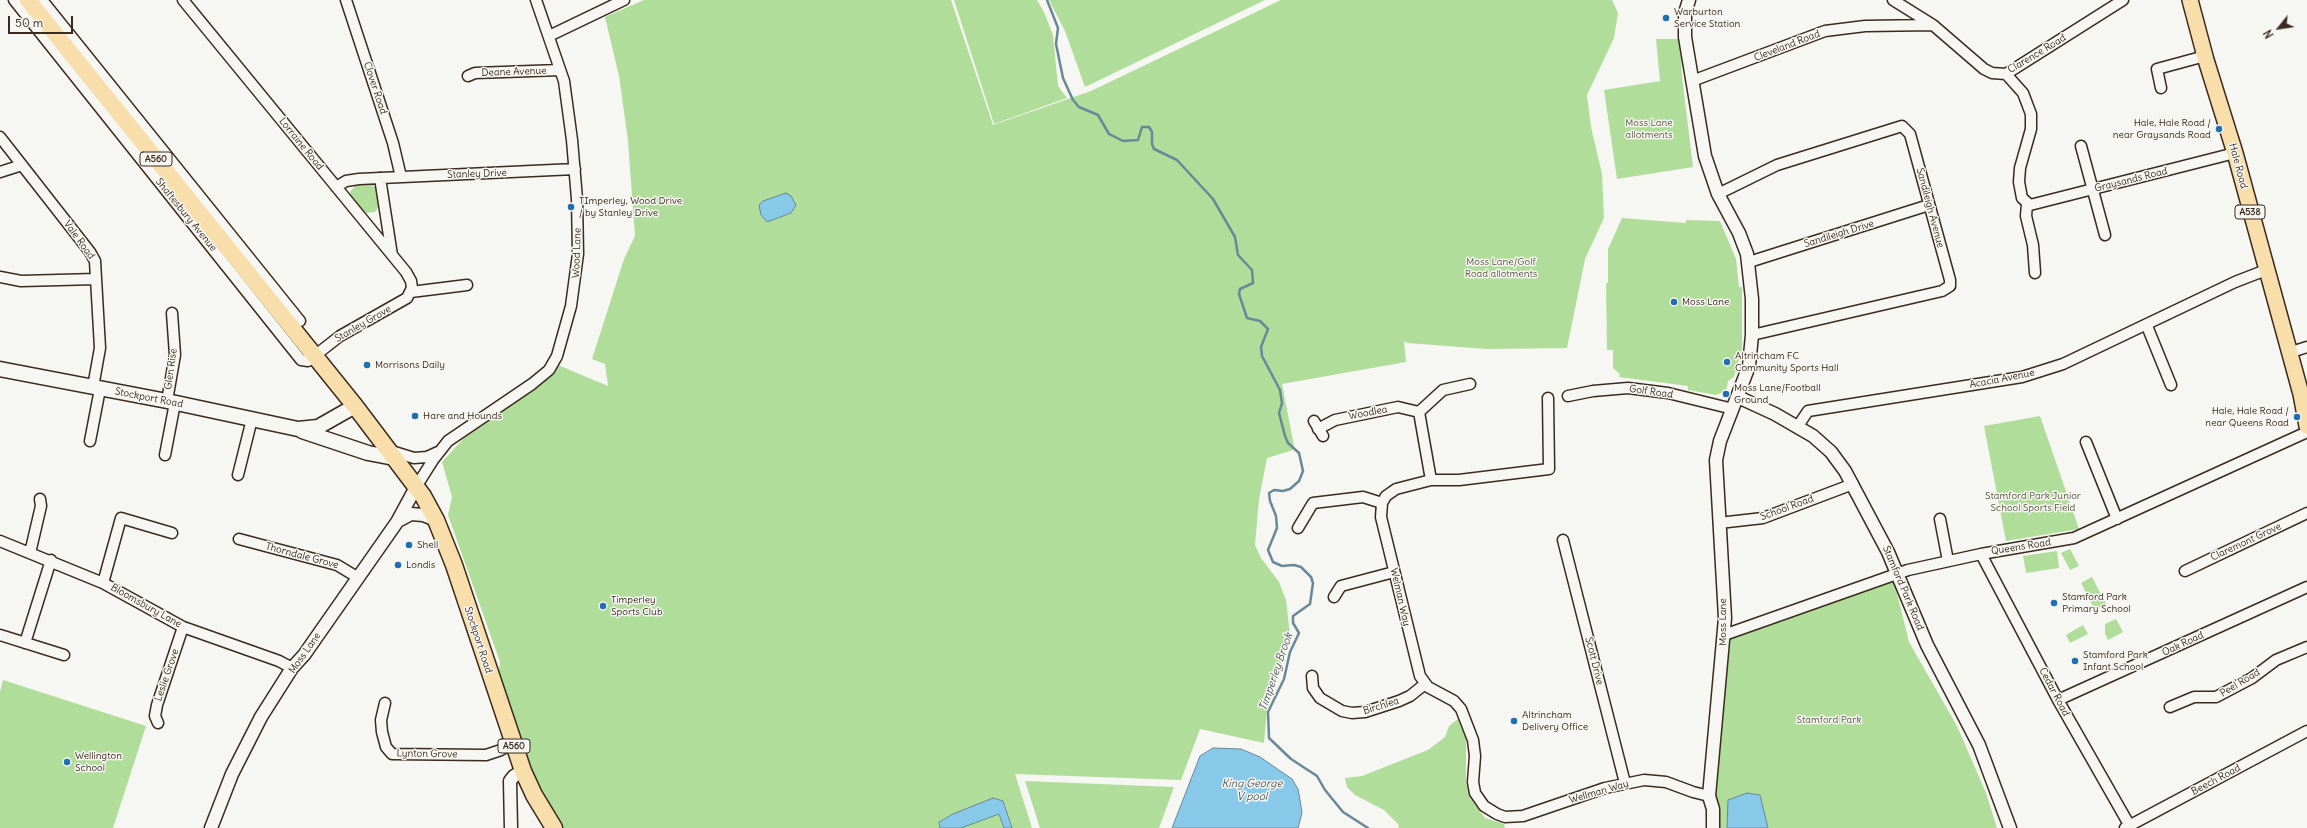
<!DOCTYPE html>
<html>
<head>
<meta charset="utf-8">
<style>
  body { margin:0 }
  #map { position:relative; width:2307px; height:828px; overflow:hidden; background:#f6f6f2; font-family:Delius,sans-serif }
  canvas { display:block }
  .north { position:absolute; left:2259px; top:8px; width:40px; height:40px; -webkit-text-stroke:3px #f6f6f2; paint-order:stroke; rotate:240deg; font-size:11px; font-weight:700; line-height:16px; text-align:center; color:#3b2a1e }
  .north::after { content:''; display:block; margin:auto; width:14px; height:18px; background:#3b2a1e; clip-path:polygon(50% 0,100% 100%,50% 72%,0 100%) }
  .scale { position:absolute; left:8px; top:16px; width:65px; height:18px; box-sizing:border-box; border:2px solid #3b2a1e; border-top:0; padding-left:5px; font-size:12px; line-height:14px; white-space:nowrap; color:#3b2a1e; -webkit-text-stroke:3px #f6f6f2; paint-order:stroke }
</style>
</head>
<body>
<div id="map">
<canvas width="2307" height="828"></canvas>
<div class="north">N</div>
<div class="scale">50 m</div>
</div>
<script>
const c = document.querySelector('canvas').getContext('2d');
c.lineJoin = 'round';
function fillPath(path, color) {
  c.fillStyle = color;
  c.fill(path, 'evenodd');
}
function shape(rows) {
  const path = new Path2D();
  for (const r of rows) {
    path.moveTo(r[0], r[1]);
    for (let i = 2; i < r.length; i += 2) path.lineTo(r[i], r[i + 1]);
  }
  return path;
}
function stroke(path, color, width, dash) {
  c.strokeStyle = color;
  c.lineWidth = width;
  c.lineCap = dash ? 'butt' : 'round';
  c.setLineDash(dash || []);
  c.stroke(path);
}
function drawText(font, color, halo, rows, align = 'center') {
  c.font = font + ' Delius,sans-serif';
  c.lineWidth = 3;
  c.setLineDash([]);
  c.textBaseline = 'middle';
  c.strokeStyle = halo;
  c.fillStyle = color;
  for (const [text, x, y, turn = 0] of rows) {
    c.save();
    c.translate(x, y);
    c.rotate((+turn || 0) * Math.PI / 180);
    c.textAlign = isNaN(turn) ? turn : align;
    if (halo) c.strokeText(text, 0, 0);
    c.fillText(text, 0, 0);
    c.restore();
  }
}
fillPath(shape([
  [644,0,951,0,993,125,1091,91,1281,0,1612,0,1618,13,1614,38,1587,95,1591,127,1602,174,1604,218,1585,259,1567,348,1487,349,1407,343,1404,341,1406,362,1282,384,1294,446,1293,450,1267,458,1259,499,1255,545,1261,558,1279,582,1286,600,1290,635,1267,710,1264,743,1200,729,1181,780,1015,774,1032,828,562,828,539,788,498,678,500,662,448,515,452,497,442,462,464,438,540,385,558,365,608,386,605,364,592,359,624,259,635,236,628,141,619,76,605,17],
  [954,0,1037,0,1044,12,1053,35,1058,86,1067,98,994,124],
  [1049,0,1265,0,1085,87,1065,31],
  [1656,39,1680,39,1682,77,1693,167,1617,179,1604,90,1660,81],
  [358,183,369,183,376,188,379,206,375,212,364,213,352,199,350,192],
  [1622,218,1686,223,1686,220,1720,221,1736,259,1739,287,1742,287,1742,348,1734,377,1728,381,1726,391,1716,395,1688,390,1688,386,1619,377,1620,374,1613,368,1613,350,1607,350,1606,283,1608,283,1608,249],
  [2040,416,2079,529,2006,541,1984,426],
  [2070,549,2079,566,2070,570,2061,553],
  [2057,551,2059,568,2026,573,2023,556],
  [2092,577,2106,604,2095,610,2081,583],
  [1894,581,1909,642,1957,726,1986,793,1997,828,1715,828,1717,760,1729,636],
  [2116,619,2123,632,2108,640,2105,634,2105,624],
  [2083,625,2088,634,2070,643,2066,635],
  [3,680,146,726,113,828,0,828,0,692],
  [1458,719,1466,739,1466,783,1470,798,1485,818,1504,824,1505,828,1399,828,1398,824,1384,810,1355,795,1347,787,1345,778,1362,776,1428,750,1445,737,1449,726],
  [1025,781,1174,787,1159,828,1040,828]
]), '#b1dd9b');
const water = shape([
  [786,193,791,196,796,205,791,213,767,222,761,215,759,205,763,201,786,193],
  [1213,748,1241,749,1260,757,1292,779,1298,789,1300,800,1302,813,1298,828,1172,828,1200,756,1213,748],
  [1747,793,1760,795,1768,828,1727,828,1728,800,1747,793],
  [993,798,1003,801,1012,828,1004,828,999,814,961,828,940,828,939,822,953,814,993,798]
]);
fillPath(water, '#88c9e9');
stroke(water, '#698998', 1);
stroke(shape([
  [1047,0,1058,28,1056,44,1063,78,1073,100,1079,107,1098,115,1109,134,1123,141,1138,140,1142,127,1149,127,1152,132,1152,144,1154,149,1177,160,1213,199,1235,237,1238,255,1252,270,1253,283,1240,289,1239,294,1247,318,1260,321,1268,329,1261,347,1262,356,1280,390,1282,403,1279,413,1285,436,1288,443,1299,453,1303,471,1299,481,1290,489,1283,491,1274,490,1269,493,1270,501,1276,516,1277,528,1268,550,1273,562,1282,566,1294,565,1301,567,1311,577,1313,583,1310,604,1293,616,1293,623,1299,633,1290,652,1284,679,1268,712,1269,738,1291,759,1317,776,1325,790,1343,812,1368,828]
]), '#698998', 2.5);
const minor = shape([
  [14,0,301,360,308,361,340,336,407,298,412,288,411,281,406,272,183,0],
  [42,0,300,321],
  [346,0,393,143,401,177],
  [1893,0,1933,25,1984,69,1992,73,2006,74,2123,0],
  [549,36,624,0],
  [2006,74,2023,93,2031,114,2031,129,2020,168,2019,182,2022,198,2030,205,2235,153],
  [468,76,475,73,560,70],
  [1692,81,1825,31,1865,26,1933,25],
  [2161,88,2157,69,2205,56],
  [0,137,90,252,95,261,100,348,93,387],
  [2081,146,2105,235],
  [0,172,22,165],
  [380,178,392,255],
  [336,187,346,181,359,179,575,169],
  [1718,194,1777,165,1902,126,1910,134,1950,280,1950,286,1942,291,1752,335],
  [2027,204,2026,216,2033,245,2035,273],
  [1749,262,1929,205],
  [0,277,21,281,96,279],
  [411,292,467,285],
  [2147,326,2171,385],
  [2288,353,2307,347],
  [1568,396,1593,391,1628,388,1668,393,1733,409],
  [1548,398,1549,469,1459,480,1431,480,1396,489,1386,496,1382,503,1381,517,1420,676,1428,687,1454,701,1461,709,1473,740,1475,756,1473,782,1475,793,1484,806,1497,814,1505,817,1523,816,1605,788,1644,780,1666,782,1693,792,1709,796],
  [167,401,175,355,172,313],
  [1419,412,1431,480],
  [1419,412,1443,390,1470,384],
  [1314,421,1323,436],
  [1798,426,1808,411,2022,377,2063,364,2235,282,2266,270],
  [1318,429,1335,420,1398,407,1419,412],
  [90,441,100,389],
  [2086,442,2117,519],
  [388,450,414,458,427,457,438,452],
  [165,455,175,403],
  [238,475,252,419],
  [416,487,433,460,448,441,532,384,549,370,557,356,571,306,578,254,577,199,572,140,564,81,536,0],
  [1940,519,1948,561],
  [1719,523,1763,518,1853,484],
  [1298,528,1313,503,1363,497,1382,503],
  [239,539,337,565,357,577],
  [1563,540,1625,783],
  [0,541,103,583,183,627,279,661,292,668],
  [30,553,41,506,40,499],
  [1981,554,2058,700,2131,828],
  [2185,571,2307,513],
  [103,583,121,518,172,533],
  [1334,597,1341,586,1394,572],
  [0,635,64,655],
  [1724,635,1908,570,1981,554,2074,538,2307,432],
  [25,643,51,560],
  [1312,676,1313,688,1320,698,1342,711,1352,713,1365,712,1399,701,1410,696,1425,684],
  [2058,700,2307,587],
  [385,703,381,720,382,732,386,747,392,754,486,755,501,750,513,743],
  [2170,707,2194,697,2216,697,2252,678,2276,660,2307,647],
  [158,723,155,716,157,705,183,627],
  [2125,828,2307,731]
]);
const tertiary = shape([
  [1689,0,1685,13,1685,37,1705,156,1718,194,1739,233,1747,254,1752,299,1752,335,1749,366,1720,441,1716,460,1725,618,1709,796,1713,809,1713,828],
  [1738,397,1775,414,1813,436,1831,452,1845,471,1888,552,1927,645,1979,745,2010,828],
  [398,521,411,514,423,515,436,520],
  [211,828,232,774,261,717,292,668,304,655,397,522,416,487],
  [511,828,510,781,514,776,523,771]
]);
const secondary = shape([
  [0,369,167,401,298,429,318,427,355,406],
  [302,431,368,453,394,458]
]);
const primary = shape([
  [2190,0,2206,60,2235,153,2301,394,2307,426]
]);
const trunk = shape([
  [28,0,355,406,423,496,436,520,454,565,523,771,534,795,554,828]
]);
stroke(minor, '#3b2a1e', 13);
stroke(tertiary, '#3b2a1e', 15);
stroke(secondary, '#3b2a1e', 17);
stroke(primary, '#3b2a1e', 18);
stroke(trunk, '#3b2a1e', 19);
stroke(minor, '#f6f6f2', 10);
stroke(tertiary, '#f6f6f2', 12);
stroke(secondary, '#f6f6f2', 14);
stroke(primary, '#f8deab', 15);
stroke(trunk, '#f8deab', 16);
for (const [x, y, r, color] of [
  [1666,18,4,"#1f6fb2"],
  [2219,129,4,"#1f6fb2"],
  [571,207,4,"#1f6fb2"],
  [1674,302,4,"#1f6fb2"],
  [1727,362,4,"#1f6fb2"],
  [367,365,4,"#1f6fb2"],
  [1726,394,4,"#1f6fb2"],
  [415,416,4,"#1f6fb2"],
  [2297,417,4,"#1f6fb2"],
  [409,545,4,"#1f6fb2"],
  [398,565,4,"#1f6fb2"],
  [2054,603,4,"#1f6fb2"],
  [603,606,4,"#1f6fb2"],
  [2075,661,4,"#1f6fb2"],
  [1514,721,4,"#1f6fb2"],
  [67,762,4,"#1f6fb2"]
]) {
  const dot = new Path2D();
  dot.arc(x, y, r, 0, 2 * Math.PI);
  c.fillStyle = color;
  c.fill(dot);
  stroke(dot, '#f6f6f2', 1.5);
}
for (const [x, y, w] of [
  [156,159,32],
  [2250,212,30],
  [514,746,32]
]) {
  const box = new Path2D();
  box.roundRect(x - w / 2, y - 7, w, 14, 3);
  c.fillStyle = '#f6f6f2';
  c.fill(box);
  stroke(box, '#3b2a1e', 1);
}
drawText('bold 9px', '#3b2a1e', null, [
  ["A560",156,159],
  ["A538",2250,212],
  ["A560",514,746]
]);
drawText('10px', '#3b2a1e', '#f6f6f2', [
  ["Warburton",1674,12],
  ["Service Station",1674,24],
  ["Hale, Hale Road /",2211,123,"right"],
  ["near Graysands Road",2211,135,"right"],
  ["TImperley, Wood Drive",579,201],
  ["/ by Stanley Drive",579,213],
  ["Moss Lane",1682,302],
  ["Altrincham FC",1735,356],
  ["Community Sports Hall",1735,368],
  ["Morrisons Daily",375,365],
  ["Moss Lane/Football",1734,388],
  ["Ground",1734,400],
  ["Hale, Hale Road /",2289,411,"right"],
  ["near Queens Road",2289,423,"right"],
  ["Hare and Hounds",423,416],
  ["Shell",417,545],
  ["Londis",406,565],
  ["Stamford Park",2062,597],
  ["Primary School",2062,609],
  ["Timperley",611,600],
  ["Sports Club",611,612],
  ["Stamford Park",2083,655],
  ["Infant School",2083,667],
  ["Altrincham",1522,715],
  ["Delivery Office",1522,727],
  ["Wellington",75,756],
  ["School",75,768]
], 'left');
drawText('10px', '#3b2a1e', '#f6f6f2', [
  ["Cleveland Road",1787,46,-21],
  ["Clarence Road",2037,54,-31],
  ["Deane Avenue",514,72,-2],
  ["Clover Road",375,88,72],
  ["Lorraine Road",301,144,51],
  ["Hale Road",2238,166,75],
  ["Stanley Drive",477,174,-2],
  ["Graysands Road",2131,180,-14],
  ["Sandileigh Avenue",1930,208,75],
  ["Shaftesbury Avenue",186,215,51],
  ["Sandileigh Drive",1839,234,-17],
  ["Vale Road",79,240,54],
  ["Wood Lane",577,253,-88],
  ["Stanley Grove",363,324,-30],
  ["Glen Rise",171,369,-82],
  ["Acacia Avenue",2002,379,-11],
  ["Golf Road",1651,392,8],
  ["Stockport Road",149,398,11],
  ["Woodlea",1368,413,-11],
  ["School Road",1787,508,-20],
  ["Claremont Grove",2246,542,-25],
  ["Queens Road",2021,547,-9],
  ["Thorndale Grove",302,556,15],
  ["Stamford Park Road",1903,588,67],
  ["Welman Way",1400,597,77],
  ["Bloomsbury Lane",146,606,29],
  ["Moss Lane",1723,622,-90],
  ["Stockport Road",478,640,72],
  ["Oak Road",2183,644,-25],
  ["Moss Lane",305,653,-55],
  ["Scott Drive",1594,661,76],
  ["Leslie Grove",167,675,-71],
  ["Peel Road",2240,683,-31],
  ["Cedar Road",2054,692,62],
  ["Birchlea",1381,706,-17],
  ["Lynton Grove",427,754,1],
  ["Beech Road",2216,780,-28],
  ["Wellman Way",1599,792,-16]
]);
drawText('10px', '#58573d', '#f6f6f2', [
  ["Moss Lane",1649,123],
  ["allotments",1649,135],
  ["Moss Lane/Golf",1501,262],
  ["Road allotments",1501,274],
  ["Stamford Park Junior",2033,496],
  ["School Sports Field",2033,508],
  ["Stamford Park",1829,720]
]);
drawText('italic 11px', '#525a5b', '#f6f6f2', [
  ["Timperley Brook",1276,672,-71],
  ["King George",1252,784],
  ["V pool",1252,797]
]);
</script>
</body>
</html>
